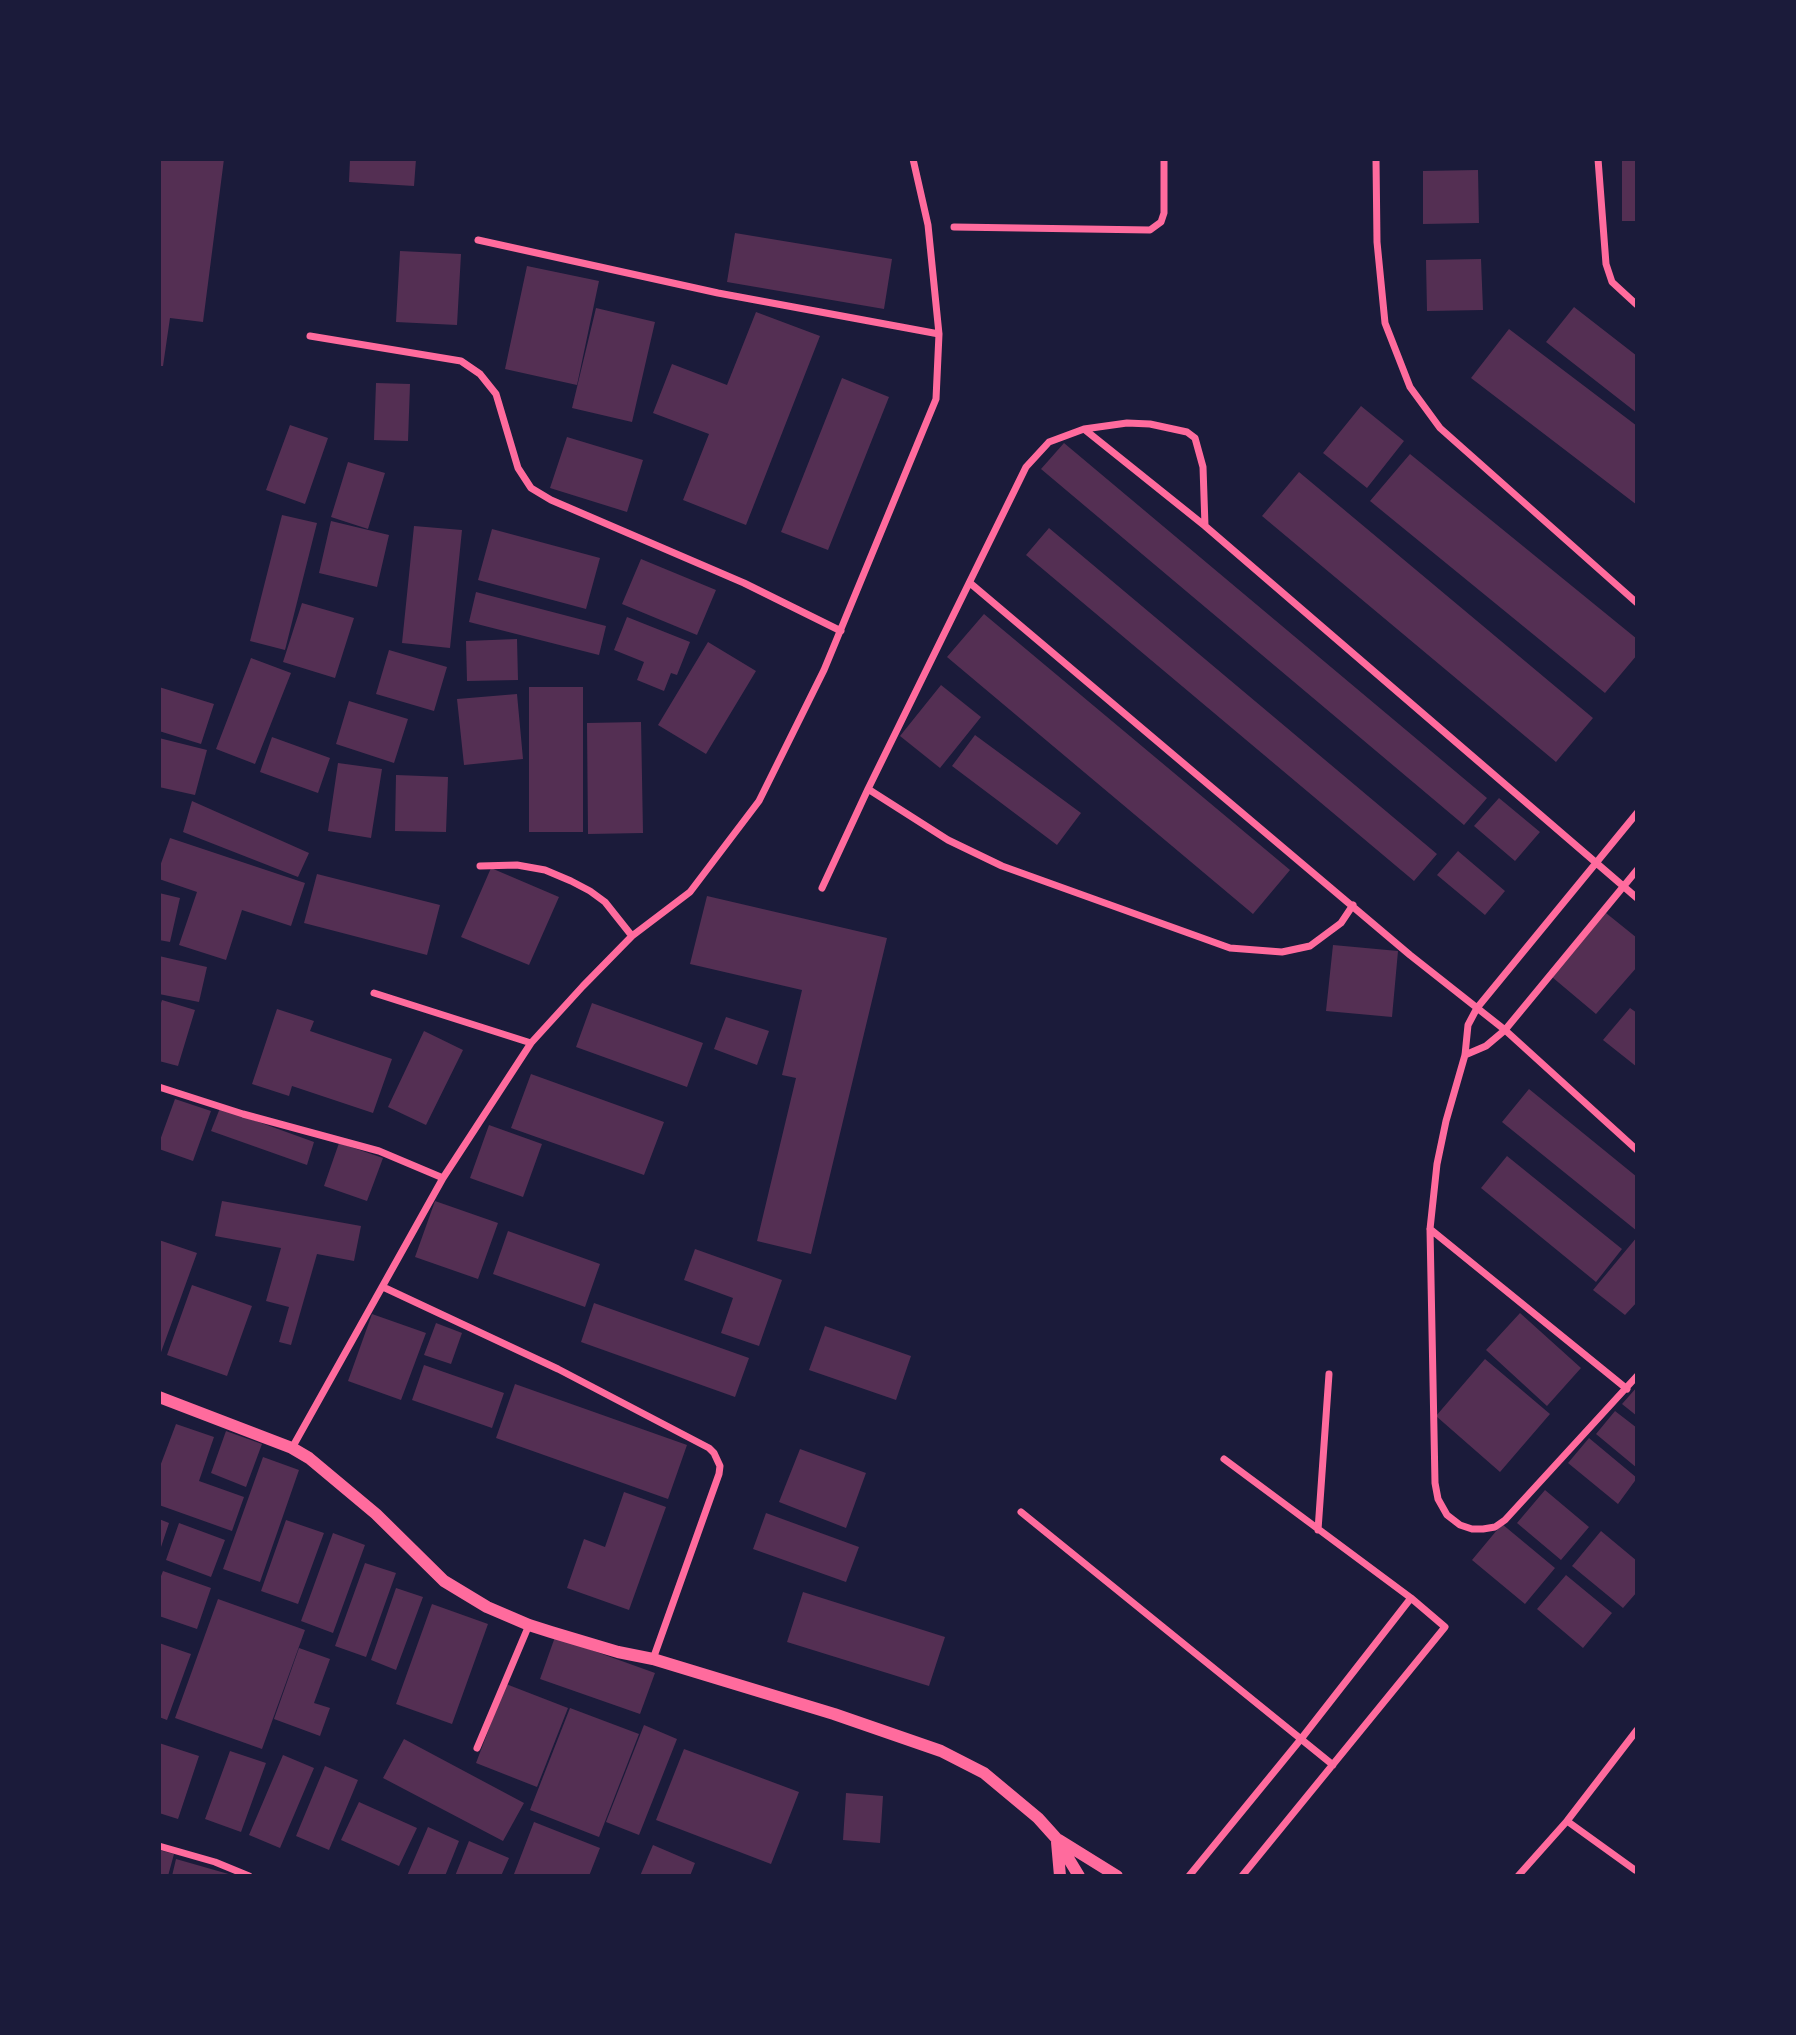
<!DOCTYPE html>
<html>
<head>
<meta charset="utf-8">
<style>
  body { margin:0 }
  #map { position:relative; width:1796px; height:2035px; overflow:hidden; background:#1b1b3a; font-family:"Zilla Slab",serif }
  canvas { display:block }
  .frame { position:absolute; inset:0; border:161px solid #1b1b3a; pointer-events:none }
</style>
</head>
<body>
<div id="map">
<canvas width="1796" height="2035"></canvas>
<div class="frame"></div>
</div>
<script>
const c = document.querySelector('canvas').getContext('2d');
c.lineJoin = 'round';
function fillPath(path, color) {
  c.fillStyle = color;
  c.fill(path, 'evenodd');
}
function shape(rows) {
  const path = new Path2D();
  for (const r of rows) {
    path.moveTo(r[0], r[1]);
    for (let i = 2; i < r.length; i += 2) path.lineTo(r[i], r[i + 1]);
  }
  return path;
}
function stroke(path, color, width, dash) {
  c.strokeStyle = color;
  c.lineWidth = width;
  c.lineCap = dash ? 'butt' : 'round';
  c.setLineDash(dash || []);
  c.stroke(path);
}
fillPath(shape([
  [159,159,224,159,203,322,170,318,163,366,159,366],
  [350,159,416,159,414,186,349,182],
  [1622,159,1637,159,1637,221,1622,221],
  [1478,170,1479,223,1423,224,1423,171],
  [735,233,892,259,884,309,727,282],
  [400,251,461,254,457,325,396,322],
  [1481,259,1483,310,1427,311,1426,260],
  [527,266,599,281,577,385,505,369],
  [1574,307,1637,356,1637,413,1546,342],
  [596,308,655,322,632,422,572,408],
  [756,312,820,336,746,525,683,500,709,434,653,413,672,364,727,385],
  [1509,329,1637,426,1637,505,1471,378],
  [842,378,889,397,828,550,781,532],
  [376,383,410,384,408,441,374,440],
  [1361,406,1404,441,1367,488,1323,453],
  [290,425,328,438,305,504,266,490],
  [567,437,643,460,627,512,550,488],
  [1064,443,1487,798,1464,825,1041,469],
  [1410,454,1637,639,1637,655,1605,693,1370,501],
  [348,462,385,473,368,529,331,517],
  [1299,472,1593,718,1556,762,1262,516],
  [282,515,317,523,285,650,250,641],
  [331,521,389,535,377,587,319,573],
  [414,526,462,530,450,648,402,643],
  [1049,528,1437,854,1414,881,1026,555],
  [492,529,600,558,586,609,478,580],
  [641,559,716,590,697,635,622,604],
  [476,592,606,626,599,655,469,622],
  [302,603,354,618,335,678,283,662],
  [984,614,1290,870,1253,914,947,657],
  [627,617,690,642,677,675,671,673,664,691,637,680,644,662,614,650],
  [517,639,518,680,467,681,466,641],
  [708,642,756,671,706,754,658,725],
  [389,650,447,667,434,711,376,694],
  [251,658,291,673,255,764,216,749],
  [941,685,981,717,940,768,900,736],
  [159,687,214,704,201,744,159,731],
  [529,687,583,687,583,832,529,832],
  [517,694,523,759,464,765,457,699],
  [349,701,408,719,394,763,336,744],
  [641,722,643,833,588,834,587,723],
  [975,735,1081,813,1057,845,952,766],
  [272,737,330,758,318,793,260,772],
  [159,738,207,750,195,795,159,787],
  [338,763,382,769,371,838,328,831],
  [396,775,448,777,446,832,395,831],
  [1499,798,1540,832,1515,861,1474,826],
  [192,801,309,853,298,877,183,832],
  [170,838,305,883,291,926,242,910,226,960,179,945,197,892,159,879,159,869],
  [1458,851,1505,891,1485,915,1437,875],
  [491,868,559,897,529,965,461,937],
  [317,874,440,905,427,955,304,923],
  [159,893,180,898,170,942,159,940],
  [707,896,887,938,811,1254,757,1241,796,1078,782,1075,802,990,690,964],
  [1606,913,1637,938,1637,967,1596,1014,1552,977],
  [1333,945,1398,951,1392,1017,1326,1011],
  [159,956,207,967,199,1002,159,994],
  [162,1000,195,1010,178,1066,159,1061,159,1009],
  [592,1003,703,1043,687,1087,576,1047],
  [1630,1008,1637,1013,1637,1067,1603,1040],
  [277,1009,314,1021,310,1031,392,1059,373,1113,292,1086,289,1096,252,1084],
  [726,1017,769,1031,757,1065,714,1049],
  [424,1031,463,1050,426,1125,388,1107],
  [531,1074,664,1122,644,1175,511,1128],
  [1529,1089,1637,1177,1637,1231,1502,1122],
  [175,1099,211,1111,193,1161,159,1149,159,1143],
  [220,1108,314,1142,307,1165,211,1131],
  [489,1125,542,1144,523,1197,470,1178],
  [339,1143,383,1158,367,1201,324,1186],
  [1507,1156,1622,1249,1596,1282,1481,1188],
  [222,1201,361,1226,354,1261,317,1254,291,1345,279,1342,289,1307,266,1301,281,1248,215,1236],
  [435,1201,498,1223,478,1279,415,1257],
  [508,1231,600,1264,585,1307,493,1274],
  [1637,1237,1637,1302,1625,1315,1593,1290],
  [159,1240,197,1253,160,1355,159,1355],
  [695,1249,782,1280,759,1346,721,1333,733,1298,684,1280],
  [192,1285,252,1306,227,1376,167,1355],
  [594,1303,749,1358,735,1397,581,1342],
  [1520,1313,1581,1368,1547,1406,1486,1350],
  [372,1314,426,1333,401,1400,348,1381],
  [436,1323,462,1333,451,1364,424,1355],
  [825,1326,911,1356,896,1400,809,1370],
  [1485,1359,1550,1414,1500,1472,1436,1416],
  [424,1365,504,1393,492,1428,412,1400],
  [515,1384,687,1445,668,1499,496,1438],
  [1637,1387,1637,1416,1622,1404],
  [1615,1411,1637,1428,1637,1468,1596,1434],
  [176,1424,214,1437,199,1481,244,1497,232,1531,159,1505,159,1469],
  [226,1431,262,1444,246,1487,211,1473],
  [1589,1438,1637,1478,1618,1504,1568,1463],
  [800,1449,866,1473,846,1528,779,1502],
  [263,1457,299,1470,260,1582,223,1569],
  [1545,1490,1589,1527,1561,1560,1517,1523],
  [624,1492,666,1507,629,1610,567,1588,584,1539,605,1547],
  [766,1513,859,1547,846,1582,753,1549],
  [159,1519,169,1523,160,1550,159,1550],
  [286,1520,324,1533,298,1604,261,1591],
  [179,1523,225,1540,211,1577,166,1560],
  [1502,1524,1555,1568,1525,1604,1472,1560],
  [1601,1531,1637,1561,1637,1592,1623,1608,1572,1566],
  [333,1533,365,1545,333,1633,301,1621],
  [365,1563,396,1573,366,1657,335,1646],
  [163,1571,211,1588,197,1629,159,1616,159,1581],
  [1566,1575,1612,1613,1583,1648,1537,1609],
  [396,1588,423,1597,396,1670,371,1660],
  [803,1592,945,1637,929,1686,787,1642],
  [218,1599,305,1630,262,1749,175,1718],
  [432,1604,488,1624,452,1724,396,1704],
  [555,1637,655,1673,640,1714,540,1679],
  [159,1643,191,1654,167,1720,159,1717],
  [299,1648,330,1659,314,1703,330,1708,320,1736,274,1719],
  [506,1684,568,1708,537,1787,476,1763],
  [570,1708,639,1734,599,1837,530,1810],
  [644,1725,677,1739,639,1835,606,1822],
  [404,1739,524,1803,503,1841,383,1778],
  [159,1743,199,1756,178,1819,159,1813],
  [684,1749,799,1792,771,1864,656,1820],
  [230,1751,266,1763,241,1832,205,1819],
  [283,1755,314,1768,280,1848,249,1835],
  [325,1766,358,1780,329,1850,296,1836],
  [846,1793,883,1796,880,1843,843,1840],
  [359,1802,417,1828,399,1866,341,1840],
  [534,1822,600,1848,589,1876,518,1876,514,1874],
  [428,1827,459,1841,445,1876,407,1876],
  [469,1841,509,1858,501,1876,455,1876],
  [653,1845,695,1863,690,1876,640,1876],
  [159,1850,174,1854,168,1876,159,1876],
  [176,1859,232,1875,232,1876,172,1876]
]), '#542f53');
stroke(shape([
  [1376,159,1377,242,1385,323,1410,387,1440,428,1637,603],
  [1598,159,1606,264,1612,282,1637,305],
  [954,227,1150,230,1161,222,1164,213,1164,159],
  [478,240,718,293,939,334],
  [310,336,461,361,480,374,496,394,518,468,531,488,551,500,744,583,841,631],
  [1084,429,1127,423,1150,424,1187,432,1195,438,1203,467,1205,526],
  [970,583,1410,955,1505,1030,1637,1150],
  [1637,813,1477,1008,1468,1025,1465,1055,1446,1121,1437,1164,1430,1229,1435,1483,1438,1499,1447,1515,1460,1525,1472,1529,1483,1529,1495,1527,1505,1520,1637,1376],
  [480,866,517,865,545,870,571,881,590,891,605,902,632,936],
  [822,888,868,789],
  [1353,905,1341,923,1310,946,1282,952,1230,948,1002,866,948,840,868,789,1026,467,1049,442,1084,429,1205,526,1637,898],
  [374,993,531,1043],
  [1465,1055,1486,1046,1505,1030,1637,870],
  [159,1087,243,1114,379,1151,443,1178],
  [1430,1229,1627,1389],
  [383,1287,558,1369,709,1448,714,1453,720,1466,719,1474,653,1659],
  [292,1448,443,1178,531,1043,583,986,632,936,690,892,759,801,824,670,936,399,939,334,928,225,913,159],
  [1224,1459,1411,1598,1445,1627,1242,1876],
  [1021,1512,1333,1765],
  [1318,1530,1329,1374],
  [477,1748,529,1625],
  [1567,1821,1635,1870],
  [159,1846,215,1862,249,1876],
  [1189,1876,1301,1739,1411,1598],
  [1518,1876,1567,1821,1637,1730]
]), '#ff6b9d', 7);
stroke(shape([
  [159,1397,292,1448,309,1458,376,1514,444,1581,487,1607,529,1625,551,1632,618,1652,653,1659,834,1714,941,1751,984,1773,1038,1818,1056,1838,1079,1876],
  [1059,1840,1117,1876],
  [1057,1842,1060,1876]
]), '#ff6b9d', 12);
</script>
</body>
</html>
